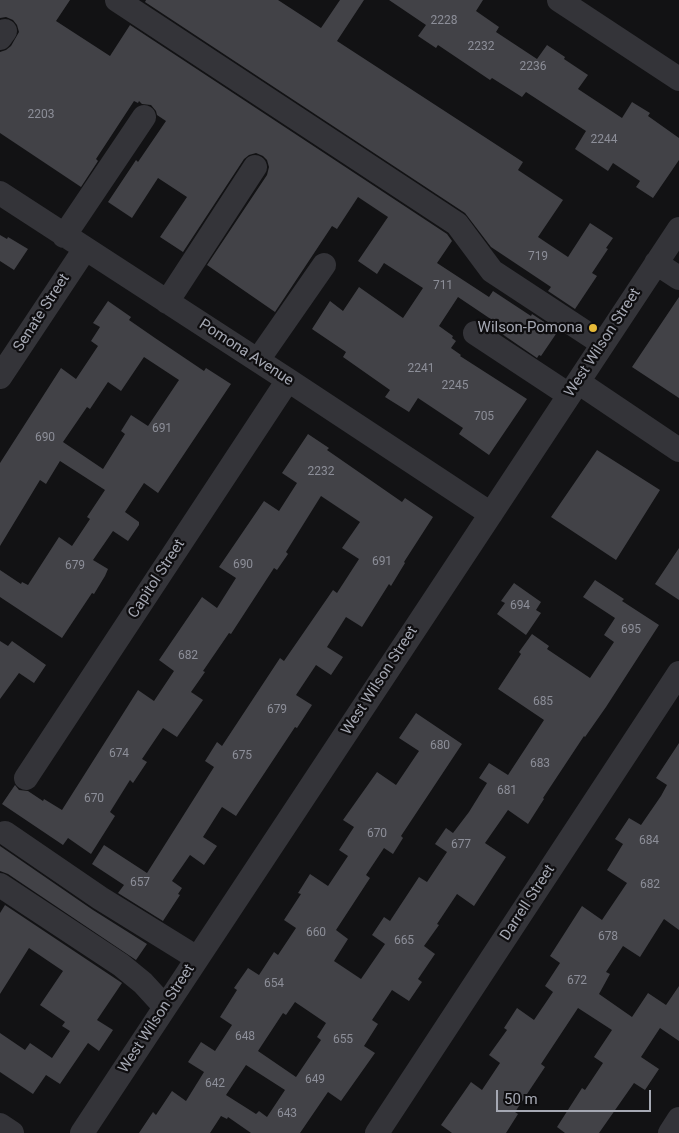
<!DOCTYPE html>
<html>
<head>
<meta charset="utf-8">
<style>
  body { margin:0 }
  #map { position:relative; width:679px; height:1133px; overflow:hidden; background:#121214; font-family:Roboto,sans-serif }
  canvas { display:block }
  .scale { position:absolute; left:496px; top:1090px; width:155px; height:22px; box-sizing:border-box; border:2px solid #a5a8b3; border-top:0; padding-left:6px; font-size:15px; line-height:18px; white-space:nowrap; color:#a5a8b3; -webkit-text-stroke:4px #0e0d0f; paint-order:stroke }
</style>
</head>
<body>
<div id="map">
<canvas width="679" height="1133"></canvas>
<div class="scale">50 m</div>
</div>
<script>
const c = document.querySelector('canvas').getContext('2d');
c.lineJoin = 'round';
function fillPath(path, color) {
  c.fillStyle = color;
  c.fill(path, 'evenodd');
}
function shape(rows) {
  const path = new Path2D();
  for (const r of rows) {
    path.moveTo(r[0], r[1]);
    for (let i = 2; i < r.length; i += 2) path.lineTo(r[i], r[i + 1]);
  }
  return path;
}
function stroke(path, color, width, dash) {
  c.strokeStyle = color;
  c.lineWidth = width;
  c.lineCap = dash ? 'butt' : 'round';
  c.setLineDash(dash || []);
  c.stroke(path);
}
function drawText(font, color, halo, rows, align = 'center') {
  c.font = font + ' Roboto,sans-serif';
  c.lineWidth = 4.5;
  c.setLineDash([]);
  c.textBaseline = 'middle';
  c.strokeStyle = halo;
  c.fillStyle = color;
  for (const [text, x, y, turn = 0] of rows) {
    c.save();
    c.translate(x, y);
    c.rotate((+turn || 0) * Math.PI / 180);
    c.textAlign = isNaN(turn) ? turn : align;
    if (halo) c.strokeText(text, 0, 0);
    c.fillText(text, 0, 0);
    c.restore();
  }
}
fillPath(shape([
  [0,0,70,0,56,21,110,56,130,25,447,234,452,241,437,263,489,297,493,291,531,316,532,314,558,331,541,356,539,355,537,358,505,336,501,333,504,328,458,297,439,326,453,336,452,338,456,341,451,348,461,355,460,356,527,399,489,455,459,434,463,428,418,398,409,412,385,397,390,390,343,357,346,352,312,329,330,301,343,311,359,287,403,318,423,288,384,263,377,274,358,261,388,217,358,197,337,229,332,226,275,312,207,265,267,175,269,167,267,160,263,156,256,153,249,155,244,159,183,252,160,237,187,197,158,178,132,218,108,202,136,160,138,162,166,121,157,115,156,111,151,105,142,104,139,101,138,103,134,101,96,159,98,161,81,187,0,133,0,52,6,50,11,46,19,32,17,25,13,20,6,17,0,18],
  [146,0,278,0,321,28,340,0,364,0,337,41,523,162,518,170,563,200,538,237,568,257,590,223,613,238,606,248,608,249,592,273,597,276,575,309,548,291,551,287,491,247,465,213,145,2],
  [389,0,483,0,476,11,499,27,496,32,537,59,547,45,565,57,564,59,588,75,578,89,622,118,632,102,650,113,648,116,679,138,679,160,653,198,636,187,640,181,613,163,608,171,575,149,586,131,526,92,522,97,492,78,490,80,438,45,436,48,418,36,426,25],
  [0,235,7,239,8,237,28,249,14,270,0,261],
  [679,297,679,398,632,367],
  [108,301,131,317,129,320,155,338,204,371,206,368,231,384,158,493,144,483,125,512,139,522,139,525,128,541,113,531,93,560,108,569,105,576,94,594,92,593,62,638,0,597,0,570,21,584,22,582,28,585,59,537,72,546,90,519,87,517,105,490,60,461,46,484,40,480,0,546,0,463,61,368,76,379,98,346,91,341,100,327,93,323],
  [144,357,179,380,148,426,131,415,121,431,125,434,103,469,63,442,87,407,90,409,108,382,121,391],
  [308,434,329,448,327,450,402,502,405,498,433,517,404,562,405,563,391,586,389,584,362,627,346,617,327,647,343,657,331,675,316,665,296,695,312,705,297,728,295,727,236,816,222,807,203,837,217,846,204,865,190,855,172,881,182,888,178,894,180,895,163,921,118,893,124,885,92,864,104,845,147,873,214,767,205,761,217,742,222,746,280,658,284,661,333,590,337,593,359,559,342,548,360,522,321,496,286,552,288,554,277,570,274,568,231,634,229,633,203,671,205,672,191,692,203,700,177,737,163,728,142,759,147,762,133,783,130,780,110,812,115,816,91,854,68,838,63,845,2,804,15,785,19,790,28,791,43,801,44,799,62,810,138,690,154,701,174,671,159,660,202,597,217,608,236,578,219,567,264,501,279,511,297,483,282,473],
  [597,450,660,490,616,560,551,517],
  [679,548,679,600,655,584],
  [595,580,624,599,622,601,659,625,606,707,585,737,584,736,543,798,544,799,528,824,508,810,485,843,506,857,474,906,457,894,437,924,439,925,424,946,435,954,418,979,422,982,409,1001,392,990,372,1020,378,1024,364,1046,375,1053,341,1101,328,1092,300,1133,251,1133,228,1117,227,1119,221,1116,210,1133,139,1133,153,1112,156,1115,172,1091,186,1101,204,1072,188,1062,201,1042,215,1051,232,1025,220,1017,237,990,234,988,248,968,259,975,274,952,278,955,296,928,284,920,301,894,298,893,310,874,328,886,348,856,339,850,354,827,343,820,377,772,396,785,419,751,399,738,416,713,462,744,401,836,403,838,393,854,384,848,366,875,370,878,336,930,348,939,334,961,361,979,385,944,372,935,384,917,390,921,419,877,427,882,447,852,435,844,446,828,453,833,469,812,487,783,479,778,489,763,508,775,544,720,498,689,521,654,519,652,532,634,549,646,547,649,590,678,614,642,604,635,615,618,583,597],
  [295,1002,326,1023,317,1037,321,1040,296,1077,258,1051,283,1013,286,1015],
  [246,1065,285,1090,267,1117,259,1111,256,1114,226,1095],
  [514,583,541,602,536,610,541,613,526,635,497,614,505,603,501,601],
  [0,641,8,646,12,641,46,665,34,683,19,673,0,699],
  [679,743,679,930,664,919,640,957,623,946,606,972,610,974,599,994,632,1017,648,993,666,1005,679,986,679,1041,660,1028,641,1057,659,1069,645,1090,634,1083,599,1133,565,1133,557,1127,582,1088,585,1090,603,1063,594,1057,612,1030,578,1008,541,1064,545,1067,515,1112,518,1114,506,1133,452,1133,441,1125,471,1082,482,1090,500,1063,489,1055,507,1030,504,1028,517,1008,534,1020,553,992,545,986,560,963,550,956,582,906,602,920,627,883,607,870,623,844,615,839,629,818,641,825,661,796,667,785,656,778],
  [0,846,93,910,147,944,136,960,8,874,0,871],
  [5,905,122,983,97,1020,113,1030,99,1051,88,1043,60,1084,46,1075,33,1094,0,1072,0,1033,25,1050,30,1043,52,1058,70,1031,62,1026,65,1022,40,1005,63,971,29,948,0,994,0,913]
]), '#424247');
stroke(shape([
  [117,0,457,224,492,271,603,344],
  [559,0,679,79],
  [0,38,5,31],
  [0,193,288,380,491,514],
  [64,236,144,117],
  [656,263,679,278],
  [167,302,255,167],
  [475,333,569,395],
  [258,360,324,265],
  [0,377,85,249],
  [578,382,679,450],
  [26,778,288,380],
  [5,833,100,898,197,958],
  [0,885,121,965,143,983,165,1007],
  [0,1125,12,1133],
  [82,1133,679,229],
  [377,1133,679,673],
  [670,1133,679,1119]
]), '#343439', 24);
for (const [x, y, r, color] of [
  [593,328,5,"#e6b938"]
]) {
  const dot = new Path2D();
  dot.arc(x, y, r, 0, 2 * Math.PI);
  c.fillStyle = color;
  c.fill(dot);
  stroke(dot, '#0e0d0f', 2);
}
drawText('12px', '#8c8e98', null, [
  ["2228",444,21],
  ["2232",481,47],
  ["2236",533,67],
  ["2203",41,115],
  ["2244",604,140],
  ["719",538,257],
  ["711",443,286],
  ["2241",421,369],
  ["2245",455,386],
  ["705",484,417],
  ["691",162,429],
  ["690",45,438],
  ["2232",321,472],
  ["691",382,562],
  ["690",243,565],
  ["679",75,566],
  ["694",520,606],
  ["695",631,630],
  ["682",188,656],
  ["685",543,702],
  ["679",277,710],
  ["680",440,746],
  ["674",119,754],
  ["675",242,756],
  ["683",540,764],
  ["681",507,791],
  ["670",94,799],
  ["670",377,834],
  ["684",649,841],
  ["677",461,845],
  ["657",140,883],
  ["682",650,885],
  ["660",316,933],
  ["678",608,937],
  ["665",404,941],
  ["672",577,981],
  ["654",274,984],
  ["648",245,1037],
  ["655",343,1040],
  ["649",315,1080],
  ["642",215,1084],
  ["643",287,1114]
]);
drawText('15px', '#a5a8b3', '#0e0d0f', [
  ["Senate Street",42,313,-57],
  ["West Wilson Street",603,343,-57],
  ["Pomona Avenue",246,353,33],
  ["Capitol Street",157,579,-57],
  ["West Wilson Street",380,681,-57],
  ["Darrell Street",528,903,-57],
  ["West Wilson Street",157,1019,-57]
]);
drawText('15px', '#a5a8b3', '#0e0d0f', [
  ["Wilson-Pomona",583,328]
], 'right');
</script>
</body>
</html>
